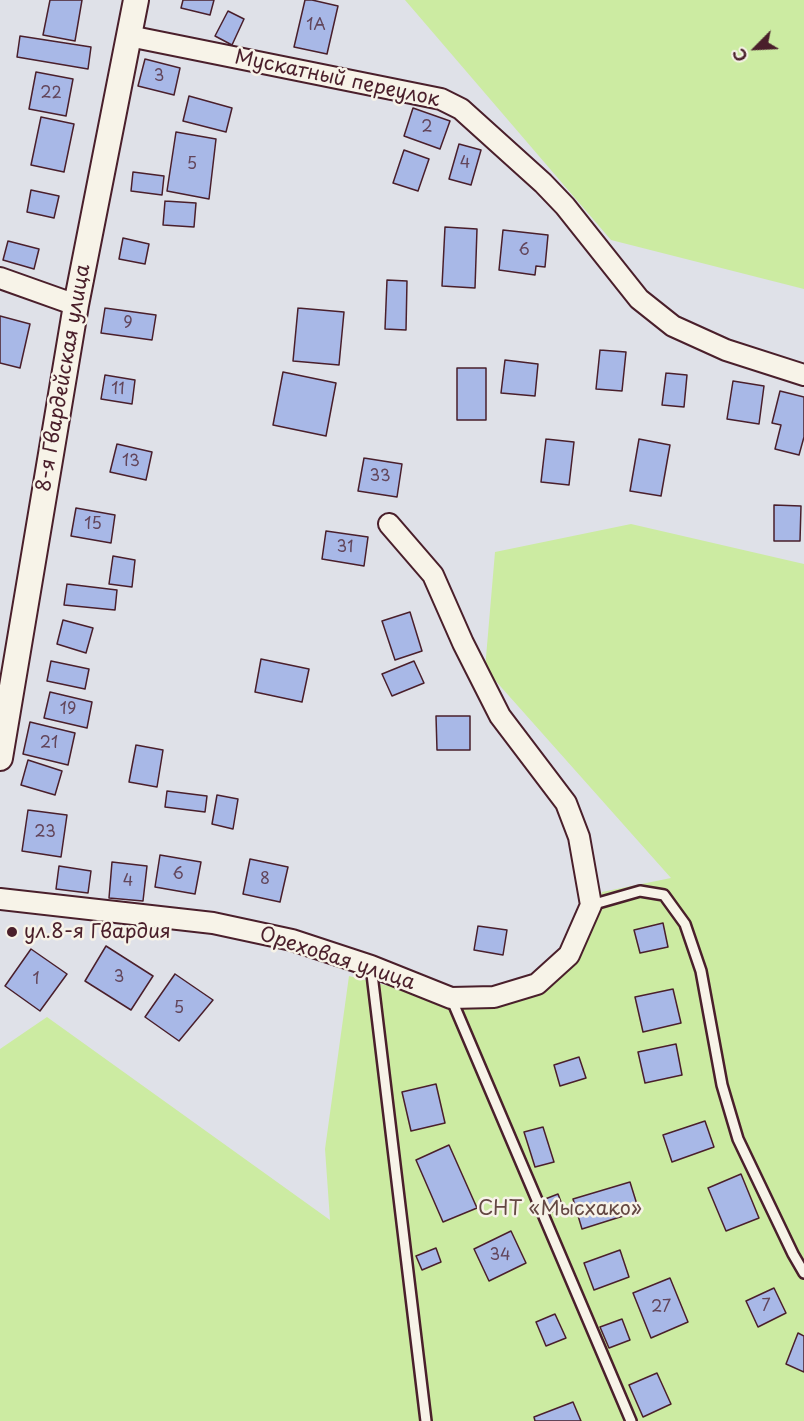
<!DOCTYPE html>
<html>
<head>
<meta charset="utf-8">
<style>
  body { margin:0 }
  #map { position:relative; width:804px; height:1421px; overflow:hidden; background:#dfe1e8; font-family:"Playpen Sans",sans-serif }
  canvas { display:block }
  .north { position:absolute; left:726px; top:18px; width:60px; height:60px; -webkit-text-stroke:4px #f7f3e8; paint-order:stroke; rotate:246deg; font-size:16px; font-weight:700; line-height:24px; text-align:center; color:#4a1f2b }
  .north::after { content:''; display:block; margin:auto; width:21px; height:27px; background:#4a1f2b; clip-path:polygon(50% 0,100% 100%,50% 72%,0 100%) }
</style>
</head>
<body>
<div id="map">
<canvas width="804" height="1421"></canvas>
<div class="north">С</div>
</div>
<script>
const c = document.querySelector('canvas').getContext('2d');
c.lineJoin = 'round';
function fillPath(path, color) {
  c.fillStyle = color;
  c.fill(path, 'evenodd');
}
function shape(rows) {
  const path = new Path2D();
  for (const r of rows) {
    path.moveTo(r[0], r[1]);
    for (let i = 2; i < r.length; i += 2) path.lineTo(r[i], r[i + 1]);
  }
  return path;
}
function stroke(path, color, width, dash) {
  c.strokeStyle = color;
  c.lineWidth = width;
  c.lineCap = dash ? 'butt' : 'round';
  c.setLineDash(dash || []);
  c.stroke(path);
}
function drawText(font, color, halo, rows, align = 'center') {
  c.font = font + ' "Playpen Sans",sans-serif';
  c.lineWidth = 5;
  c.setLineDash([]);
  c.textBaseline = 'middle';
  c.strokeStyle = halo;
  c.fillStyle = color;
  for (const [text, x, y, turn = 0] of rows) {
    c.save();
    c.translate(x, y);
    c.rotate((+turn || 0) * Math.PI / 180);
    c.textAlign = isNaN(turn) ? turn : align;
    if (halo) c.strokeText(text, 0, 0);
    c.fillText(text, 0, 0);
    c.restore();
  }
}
fillPath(shape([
  [405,0,804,0,804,289,611,240],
  [631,524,804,564,804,1421,0,1421,0,1049,47,1017,330,1220,325,1149,349,976,464,1005,506,1005,543,988,583,951,602,892,671,878,485,669,495,552]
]), '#cceba2');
const building = shape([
  [50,0,82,0,75,41,43,35,50,0],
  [183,0,214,0,210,15,181,8,183,0],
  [305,0,312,0,338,6,327,54,294,47,305,0],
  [228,11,244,19,232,45,215,36,228,11],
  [20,36,91,47,88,69,17,57,20,36],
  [145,59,180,68,174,95,138,86,145,59],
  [36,72,73,79,66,116,29,109,36,72],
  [189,96,232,108,226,132,183,121,189,96],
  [413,108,450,121,440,149,404,136,413,108],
  [41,117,74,124,64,172,31,165,41,117],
  [176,132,216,139,209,199,167,191,176,132],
  [459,144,481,150,471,185,449,179,459,144],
  [404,150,429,159,418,191,393,183,404,150],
  [133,172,164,176,162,195,131,191,133,172],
  [31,190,59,196,54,218,27,212,31,190],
  [165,201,196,203,194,227,163,225,165,201],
  [445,227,477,229,475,288,442,286,445,227],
  [503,230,548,235,545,267,536,266,535,275,499,270,503,230],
  [123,238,149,244,145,264,119,259,123,238],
  [8,241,39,249,34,269,3,260,8,241],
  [387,280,407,281,406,330,385,329,387,280],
  [105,308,156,315,152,340,101,333,105,308],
  [298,308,344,312,339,365,293,361,298,308],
  [0,316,30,324,20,368,0,363,0,316],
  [600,350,626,352,622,391,596,389,600,350],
  [505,360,538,364,535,396,501,393,505,360],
  [457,368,486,368,486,420,457,420,457,368],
  [283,372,336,383,326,436,273,425,283,372],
  [666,373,687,375,684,407,662,405,666,373],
  [105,375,135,380,132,404,101,399,105,375],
  [733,381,764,386,759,424,727,419,733,381],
  [780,391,804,397,804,437,799,455,775,449,781,425,772,423,780,391],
  [546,439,574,442,569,485,541,482,546,439],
  [639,439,670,445,661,496,630,491,639,439],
  [117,444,152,452,146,480,110,472,117,444],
  [364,458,402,464,397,497,358,491,364,458],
  [774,505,801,506,800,541,774,541,774,505],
  [76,508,115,515,111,543,71,536,76,508],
  [326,531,368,537,364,566,322,559,326,531],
  [113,556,135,560,132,587,109,584,113,556],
  [67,584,117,590,115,610,64,605,67,584],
  [410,612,422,651,395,660,382,621,410,612],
  [63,620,93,628,86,653,57,644,63,620],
  [261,659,309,669,302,702,255,692,261,659],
  [51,661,89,669,85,689,47,681,51,661],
  [414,661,424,683,392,696,382,674,414,661],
  [50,692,92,702,87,728,44,718,50,692],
  [436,716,470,716,470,750,437,750,436,716],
  [30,722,75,733,68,765,23,754,30,722],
  [136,745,163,750,157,787,129,782,136,745],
  [28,760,62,771,55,795,21,785,28,760],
  [167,791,207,796,205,812,165,807,167,791],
  [217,795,238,799,233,829,212,824,217,795],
  [28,810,67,815,61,857,22,851,28,810],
  [160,855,201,862,195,894,155,887,160,855],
  [250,859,288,867,280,902,243,894,250,859],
  [112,862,147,866,143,901,109,898,112,862],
  [59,866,91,871,88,893,56,889,59,866],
  [663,923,668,947,640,953,634,930,663,923],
  [478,926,507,930,503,955,474,950,478,926],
  [106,946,153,976,131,1010,85,981,106,946],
  [31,949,67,974,40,1011,5,986,31,949],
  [175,974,213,1000,179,1041,145,1017,175,974],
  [673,989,681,1023,643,1032,635,997,673,989],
  [676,1044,682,1075,645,1083,638,1052,676,1044],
  [579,1057,586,1078,560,1086,554,1065,579,1057],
  [436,1084,445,1123,411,1131,402,1092,436,1084],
  [705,1121,714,1147,672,1162,663,1135,705,1121],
  [543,1127,554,1162,535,1167,524,1132,543,1127],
  [449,1145,477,1208,443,1222,416,1160,449,1145],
  [741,1174,759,1218,726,1231,708,1188,741,1174],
  [630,1182,639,1211,582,1229,573,1199,630,1182],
  [558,1194,563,1207,545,1215,540,1201,558,1194],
  [511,1231,526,1263,489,1281,474,1249,511,1231],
  [436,1248,441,1262,422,1270,416,1256,436,1248],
  [620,1250,629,1277,594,1290,584,1263,620,1250],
  [670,1278,688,1322,651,1338,633,1293,670,1278],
  [774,1288,786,1313,758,1327,746,1301,774,1288],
  [555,1314,566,1338,546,1346,536,1322,555,1314],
  [622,1319,630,1340,609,1348,600,1327,622,1319],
  [798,1333,804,1336,804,1372,786,1364,798,1333],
  [657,1373,671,1404,643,1417,629,1385,657,1373],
  [573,1402,581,1421,535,1421,534,1417,573,1402]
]);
fillPath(building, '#a8b8e7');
stroke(building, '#4a1f2b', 1.5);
const service = shape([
  [591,905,640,891,664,895,685,924,701,971,722,1085,738,1139,793,1254,804,1273],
  [371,966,426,1421],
  [451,998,631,1421]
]);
const minor = shape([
  [129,36,441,99,461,109,543,183,565,206,639,299,673,326,726,350,804,375],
  [0,278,76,305],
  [0,899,213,923,292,940,371,966,451,998,494,997,537,984,569,955,591,905,579,837,566,803,500,716,463,643,433,575,389,524]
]);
const tertiary = shape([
  [0,758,76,305,136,0]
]);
stroke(service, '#4a1f2b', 14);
stroke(minor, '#4a1f2b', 24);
stroke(tertiary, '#4a1f2b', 28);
stroke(service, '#f7f3e8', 9);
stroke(minor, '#f7f3e8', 20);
stroke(tertiary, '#f7f3e8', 24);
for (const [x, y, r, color] of [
  [12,932,6,"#4a1f2b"]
]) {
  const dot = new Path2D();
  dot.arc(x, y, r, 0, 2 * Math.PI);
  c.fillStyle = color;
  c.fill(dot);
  stroke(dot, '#f7f3e8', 2);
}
drawText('16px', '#62455a', null, [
  ["1А",316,26],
  ["3",159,77],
  ["22",51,94],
  ["2",427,128],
  ["4",465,164],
  ["5",192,165],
  ["6",524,251],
  ["9",128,324],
  ["11",118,390],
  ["13",131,462],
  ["33",380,477],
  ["15",93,525],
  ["31",345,548],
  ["19",68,710],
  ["21",49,744],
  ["23",45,833],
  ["6",178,875],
  ["8",265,880],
  ["4",128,882],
  ["3",119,978],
  ["1",36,980],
  ["5",179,1009],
  ["34",500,1256],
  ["7",766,1307],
  ["27",661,1308]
]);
drawText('20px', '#4a1f2b', '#f7f3e8', [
  ["Мускатный переулок",337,79,12],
  ["8-я Гвардейская улица",64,378,-80],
  ["Ореховая улица",337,959,18]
]);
drawText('20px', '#4a1f2b', '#f7f3e8', [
  ["ул.8-я Гвардия",24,932]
], 'left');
drawText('20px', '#644843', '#f7f3e8', [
  ["СНТ «Мысхако»",560,1209]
]);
</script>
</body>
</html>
